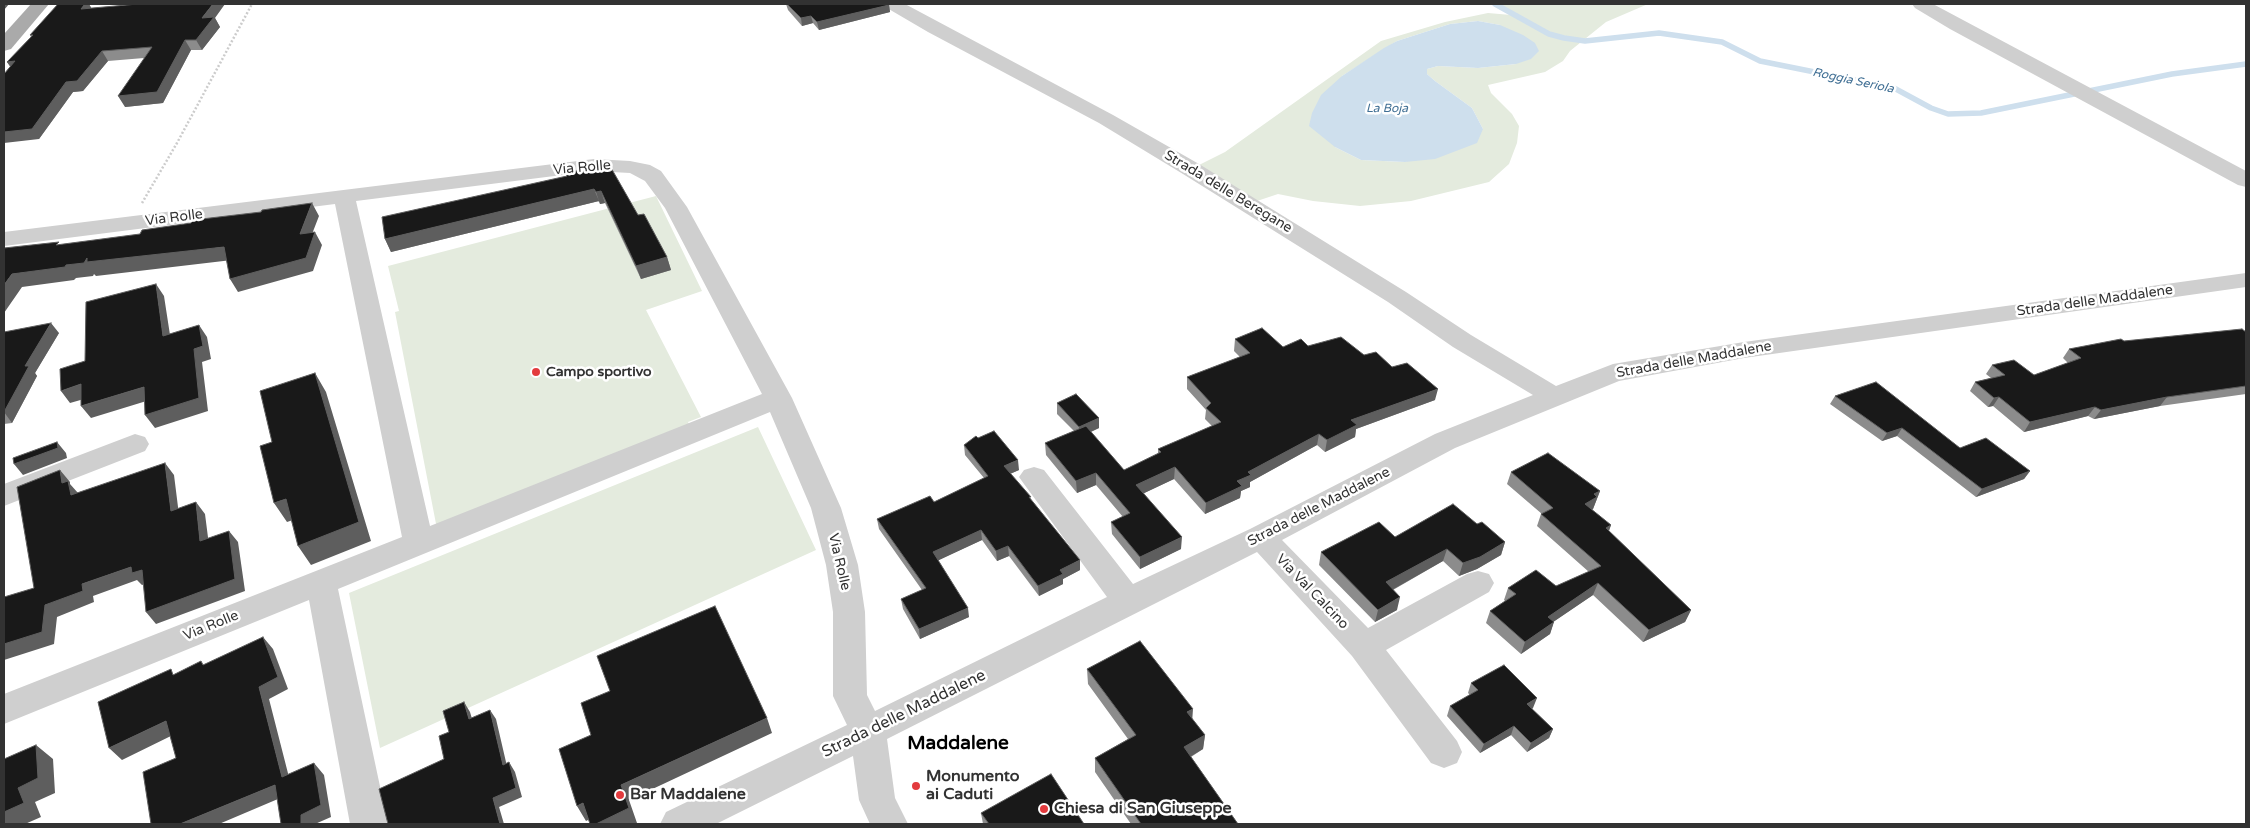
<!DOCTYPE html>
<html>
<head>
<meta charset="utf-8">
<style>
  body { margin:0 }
  #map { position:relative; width:2250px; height:828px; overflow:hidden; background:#fff; font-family:"Varela Round",sans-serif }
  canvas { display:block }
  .frame { position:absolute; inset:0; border:5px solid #323232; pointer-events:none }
</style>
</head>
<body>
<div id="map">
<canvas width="2250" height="828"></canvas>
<div class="frame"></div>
</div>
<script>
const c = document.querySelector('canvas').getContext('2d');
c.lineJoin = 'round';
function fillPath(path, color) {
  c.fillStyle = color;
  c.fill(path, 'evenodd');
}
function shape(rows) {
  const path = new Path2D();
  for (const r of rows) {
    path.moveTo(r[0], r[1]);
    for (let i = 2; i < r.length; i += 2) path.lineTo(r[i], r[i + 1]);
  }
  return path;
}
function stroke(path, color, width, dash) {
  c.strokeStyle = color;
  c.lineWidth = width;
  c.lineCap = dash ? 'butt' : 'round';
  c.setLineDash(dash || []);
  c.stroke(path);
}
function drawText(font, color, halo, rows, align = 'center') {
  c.font = font + ' "Varela Round",sans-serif';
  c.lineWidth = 5;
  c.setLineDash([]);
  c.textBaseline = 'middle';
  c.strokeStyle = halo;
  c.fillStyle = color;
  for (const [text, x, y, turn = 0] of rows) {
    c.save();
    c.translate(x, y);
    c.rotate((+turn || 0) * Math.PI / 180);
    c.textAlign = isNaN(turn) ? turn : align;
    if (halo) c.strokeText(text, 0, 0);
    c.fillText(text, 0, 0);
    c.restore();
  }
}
fillPath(shape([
  [1493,4,1648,4,1606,22,1570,51,1563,61,1545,72,1488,85,1491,93,1512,114,1519,126,1517,143,1509,164,1489,182,1411,201,1360,206,1313,201,1278,194,1248,204,1191,169,1225,152,1381,41,1445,22,1488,13,1511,15],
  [1478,21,1500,25,1516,64,1478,68,1438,66,1427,69,1427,74,1435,81,1472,108,1483,129,1405,162,1361,160,1335,147,1342,76,1397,41,1450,24],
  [656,196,702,291,646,310,701,417,688,422,693,432,437,529,395,312,399,311,388,266],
  [758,427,816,550,380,748,349,593]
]), '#e4ebde');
fillPath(shape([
  [1478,21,1500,25,1523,35,1535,43,1539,51,1531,59,1516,64,1478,68,1438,66,1427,69,1427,74,1435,81,1472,108,1483,129,1477,143,1435,159,1405,162,1361,160,1335,147,1309,126,1312,113,1321,95,1342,76,1384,48,1397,41,1450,24]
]), '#cedfed');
stroke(shape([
  [1495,4,1549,34,1564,38,1585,41,1659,33,1722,42,1760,61,1894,88,1931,108,1948,114,1981,113,2172,74,2246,64]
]), '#cedfed', 5.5);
stroke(shape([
  [142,203,177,143,252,4]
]), '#ccc', 2.5, [2, 2]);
fillPath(shape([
  [884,4,905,4,1113,115,1199,164,1406,292,1471,335,1556,386,1613,364,1744,342,2246,273,2246,287,1744,358,1619,381,1455,448,1282,540,1368,628,1467,574,1478,571,1489,574,1494,583,1489,592,1386,650,1457,741,1462,752,1457,763,1444,768,1431,763,1352,656,1257,552,887,739,895,798,908,824,870,824,859,800,853,756,716,824,660,824,666,812,847,725,833,696,833,612,826,565,811,508,770,412,338,589,388,824,350,824,309,600,4,724,4,694,402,537,335,204,4,246,4,232,594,159,630,161,650,165,661,171,687,207,792,398,841,508,858,565,865,612,867,695,875,711,1107,597,1024,484,1019,477,1024,470,1034,467,1044,470,1133,584,1250,529,1435,434,1533,395,1453,347,1388,302,1183,174,1099,123,928,32,887,8,884,4],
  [594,171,630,173,645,181,665,208,762,394,430,526,356,201,594,171],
  [1912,4,1933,4,2246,171,2246,187,2238,185,1950,29,1915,8,1912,4],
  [135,434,145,437,149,444,145,451,4,506,4,484,135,434]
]), '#cfcfcf');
fillPath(shape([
  [31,4,49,4,11,49,4,51,4,34,31,4]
]), '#aaa');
fillPath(shape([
  [89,4,91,8,215,18,220,27,202,50,191,50,163,103,125,107,144,58,108,61,83,91,73,92,39,139,10,66,7,62,31,37,30,35],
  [786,4,888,4,889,5,890,12,819,30,813,23,802,26,788,10],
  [591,172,638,215,667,257,671,270,641,279,605,203,600,204,599,201,391,252,385,239],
  [4,332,59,333,35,373,37,376,12,423,4,424],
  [2246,332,2246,394,2160,406,2094,419,2088,416,2024,432,1993,406,1988,407,1970,391,1975,382,1991,378,1986,374,1992,365,2034,375,2068,363,2063,358,2069,349,2124,341],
  [1235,339,1283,347,1308,346,1364,355,1392,367,1435,400,1356,429,1355,437,1325,452,1317,445,1250,482,1250,487,1241,491,1240,498,1205,514,1174,479,1144,493,1181,549,1140,569,1112,534,1111,522,1123,517,1096,485,1077,493,1046,455,1045,443,1074,431,1057,414,1057,403,1099,418,1099,428,1091,432,1124,470,1158,454,1158,449,1212,426,1205,419,1206,410,1187,389,1187,377,1240,357,1234,351],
  [1835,396,1960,448,2030,471,2024,479,1976,497,1897,436,1882,441,1830,404],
  [978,438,1019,470,1010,474,1031,500,1080,570,1063,579,1063,584,1039,596,1009,556,997,561,982,540,938,560,969,617,920,639,903,609,901,599,922,590,879,529,877,519,934,502,984,478,965,455,964,445],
  [1511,472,1600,491,1593,509,1592,510,1611,525,1609,531,1691,610,1685,622,1643,642,1593,595,1554,621,1550,634,1521,654,1486,623,1490,611,1505,601,1504,600,1508,588,1556,586,1589,572,1537,526,1541,514,1542,514,1507,484],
  [1477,524,1505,542,1501,555,1477,569,1459,576,1443,561,1393,590,1397,610,1375,622,1319,565,1321,552,1395,537],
  [1087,669,1192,719,1205,735,1203,749,1191,757,1238,824,1131,824,1095,772,1095,758,1128,739,1088,684],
  [1471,683,1533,708,1532,709,1553,729,1549,738,1527,752,1511,735,1480,753,1447,716,1450,706,1470,695,1468,693],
  [981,813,1084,824,983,824]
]), '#8c8c8c');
fillPath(shape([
  [4,4,9,4,4,10],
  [85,4,89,4,93,11,81,9],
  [213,4,225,4,215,18,220,27,202,50,196,40,202,18],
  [889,5,890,12,819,30,817,22],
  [811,16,813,23,802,26,801,18],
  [185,40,191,50,163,103,125,107,118,96],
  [102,51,108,61,83,91,73,92,39,139,4,143,4,132,66,82],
  [15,61,14,72,7,62],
  [594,189,599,201,391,252,385,239],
  [601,191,605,203,600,204,596,192],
  [312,203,319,216,307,247,300,234],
  [315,232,322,245,313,271,238,292,230,279],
  [224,247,232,260,96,276,94,274,93,276,76,278,74,280,22,287,4,313,4,285,12,274,66,265,87,258],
  [667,257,671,270,641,279,636,266],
  [156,284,164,296,172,348,163,336],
  [51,323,59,333,35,373,37,376,12,423,4,412,25,366],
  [199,325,207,337,211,359,202,362,208,411,155,428,145,415,194,349],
  [315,373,326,392,371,541,311,565,298,546],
  [81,384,91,397,70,403,61,391],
  [144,387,153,399,91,418,81,406],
  [1438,389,1435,400,1356,429,1355,437,1325,452,1327,440,1351,420],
  [1999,397,1993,406,1988,407,1994,398],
  [2167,397,2160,406,2094,419,2101,410],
  [2095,407,2088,416,2024,432,2030,422],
  [1099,418,1099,428,1079,437,1079,427],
  [1902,428,1897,436,1882,441,1887,433],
  [1319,434,1317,445,1250,482,1250,487,1241,491,1240,498,1205,514,1206,503,1237,481,1248,472],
  [57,442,66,453,67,458,23,475,14,464],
  [1018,460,1019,470,1005,476,1004,466],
  [165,463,174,475,180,523,171,511],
  [1175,467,1174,479,1136,497,1136,485],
  [60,470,70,482,70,484,78,493,81,507,62,483],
  [2030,471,2024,479,1976,497,1982,489],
  [1096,473,1096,485,1077,493,1076,481],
  [1600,491,1593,509,1581,516,1585,504,1594,494],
  [286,499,299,518,287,522,274,503],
  [196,502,205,514,210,553,200,541],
  [1611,525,1606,538,1606,528],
  [981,530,982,540,935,562,933,552],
  [229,531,238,542,245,591,156,624,146,612],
  [1182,537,1181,549,1140,569,1140,557],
  [1505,542,1501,555,1477,569,1459,576,1463,563],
  [1008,546,1009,556,997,561,996,551],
  [1447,549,1443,561,1383,595,1386,582],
  [1080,560,1080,570,1063,579,1063,584,1039,596,1038,586,1060,570],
  [131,567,142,570,152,582,142,585,137,580,93,596,94,602,57,617,54,644,4,660,4,644,45,605,82,584],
  [1598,583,1593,595,1543,629,1548,617],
  [1400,597,1397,610,1375,622,1378,610],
  [968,608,969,617,920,639,919,629],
  [1691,610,1685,622,1643,642,1649,630],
  [1554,622,1550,634,1521,654,1525,642],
  [263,637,273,649,288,689,269,699,292,789,282,777,259,687],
  [1537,698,1533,708,1524,713,1527,704],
  [464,702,470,712,475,729,469,719],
  [1193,709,1192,723,1187,712],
  [490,710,496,719,509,775,503,765],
  [767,718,772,733,629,800,637,823,634,824,596,824,621,785],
  [166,721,177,733,122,760,109,748],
  [1514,726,1511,735,1480,753,1484,744],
  [1553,729,1549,738,1527,752,1531,743],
  [1205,735,1203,749,1183,761,1184,747],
  [36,745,53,759,55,793,35,802,41,817,25,824,4,824,4,812,18,788],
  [509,762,515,772,522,797,499,807,504,824,500,824,493,798],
  [314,763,324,775,331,817,315,824,301,824,301,815],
  [275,785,285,796,219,824,180,824],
  [583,803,592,818,586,821,577,806]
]), '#5e5e5e');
const building = shape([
  [58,4,85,4,81,9,138,4,213,4,202,18,214,17,196,40,185,40,157,92,118,96,152,47,102,51,77,81,66,82,32,129,4,132,4,74,15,61,7,62,33,35,30,35,58,4],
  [787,4,888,4,889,5,817,22,811,16,801,18,787,4],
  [610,166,638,215,644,214,667,257,636,266,601,191,596,192,594,189,385,239,382,217,567,176,566,174,589,167,591,172,610,166],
  [312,203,300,234,315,232,306,258,230,279,224,247,87,262,87,258,84,263,66,265,65,267,12,274,4,285,4,248,59,242,56,245,117,237,140,234,142,230,191,223,193,220,261,212,262,210,312,203],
  [156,284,163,336,199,325,203,346,194,349,199,398,145,415,144,387,81,406,81,384,61,391,60,369,85,361,86,302,156,284],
  [51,323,25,366,29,366,4,412,4,332,51,323],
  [1262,328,1283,347,1301,339,1308,346,1341,337,1364,355,1376,352,1392,367,1407,363,1438,389,1351,420,1357,425,1327,440,1319,434,1248,472,1251,475,1237,481,1242,486,1206,503,1175,467,1136,485,1182,537,1140,557,1111,522,1130,513,1096,473,1076,481,1045,443,1086,426,1124,470,1161,452,1158,449,1221,422,1206,408,1211,403,1187,377,1250,353,1235,339,1262,328],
  [2242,329,2246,332,2246,386,2167,397,2101,410,2095,407,2030,422,1999,397,1994,398,1975,382,2005,375,1992,365,2014,360,2034,375,2081,358,2069,349,2121,339,2124,341,2242,329],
  [315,373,359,522,298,546,286,499,274,503,260,446,272,442,260,391,315,373],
  [1876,382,1960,448,1986,438,2030,471,1982,489,1902,428,1887,433,1835,396,1876,382],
  [1076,394,1099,418,1079,427,1057,403,1076,394],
  [994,431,1018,460,1004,466,1031,497,1029,497,1080,560,1060,570,1063,574,1038,586,1008,546,996,551,981,530,933,552,968,608,919,629,901,599,926,588,877,519,930,496,934,502,988,476,964,445,976,436,978,438,994,431],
  [57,442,58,448,14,464,13,458,57,442],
  [1548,453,1600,491,1594,494,1597,497,1585,504,1611,525,1606,528,1691,610,1649,630,1598,583,1548,617,1554,622,1525,642,1490,611,1516,594,1508,588,1536,570,1556,586,1601,566,1541,514,1553,508,1511,472,1548,453],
  [165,463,171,511,196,502,200,541,229,531,235,579,146,612,142,570,132,573,131,567,82,584,83,591,45,605,42,632,4,644,4,597,34,588,17,487,60,470,62,483,68,481,71,495,165,463],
  [1453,504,1477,524,1482,522,1505,542,1480,557,1463,563,1447,549,1386,582,1400,597,1378,610,1321,552,1379,522,1395,537,1453,504],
  [715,606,767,718,621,785,629,808,596,824,590,824,583,803,577,806,559,749,591,735,581,703,610,691,597,656,715,606],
  [263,637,278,677,259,687,282,777,314,763,321,805,301,815,301,824,281,824,275,785,180,824,151,824,143,772,176,758,166,721,109,748,98,702,171,669,173,675,201,661,203,665,263,637],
  [1140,641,1193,709,1187,712,1205,735,1184,747,1238,824,1141,824,1095,758,1136,735,1087,669,1140,641],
  [1504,665,1537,698,1527,704,1553,729,1531,743,1514,726,1484,744,1450,706,1478,690,1471,683,1504,665],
  [464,702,469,719,490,710,503,765,509,762,516,788,493,798,500,824,388,824,379,789,444,759,439,736,449,732,443,711,464,702],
  [36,745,38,778,18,788,24,803,4,812,4,759,36,745],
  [1051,774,1084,824,989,824,981,813,1051,774]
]);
fillPath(building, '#191919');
stroke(building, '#5e5e5e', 1);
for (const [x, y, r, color] of [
  [536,372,5,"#e33b3e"],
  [916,786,5,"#e33b3e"],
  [620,795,5,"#e33b3e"],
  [1044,809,5,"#e33b3e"]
]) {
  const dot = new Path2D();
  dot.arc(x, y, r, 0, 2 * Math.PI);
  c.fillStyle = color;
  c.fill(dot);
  stroke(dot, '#fff', 2);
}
drawText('italic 12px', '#406f94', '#fff', [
  ["Roggia Seriola",1853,81,12],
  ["La Boja",1387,109]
]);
drawText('14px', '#323232', '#fff', [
  ["Via Rolle",582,168,-5],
  ["Strada delle Beregane",1228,192,31],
  ["Via Rolle",174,218,-7],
  ["Strada delle Maddalene",2095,301,-8],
  ["Strada delle Maddalene",1694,360,-10],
  ["Strada delle Maddalene",1319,507,-27],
  ["Via Rolle",839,562,77],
  ["Via Val Calcino",1312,592,46],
  ["Via Rolle",211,626,-22]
]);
drawText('bold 14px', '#323232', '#fff', [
  ["Campo sportivo",546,372]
], 'left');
drawText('16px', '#323232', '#fff', [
  ["Strada delle Maddalene",904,714,-26]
]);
drawText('bold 16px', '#323232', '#fff', [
  ["Monumento",926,777],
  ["ai Caduti",926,795],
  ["Bar Maddalene",630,795],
  ["Chiesa di San Giuseppe",1054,809]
], 'left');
drawText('bold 19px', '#000', '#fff', [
  ["Maddalene",958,744]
]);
</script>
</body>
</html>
